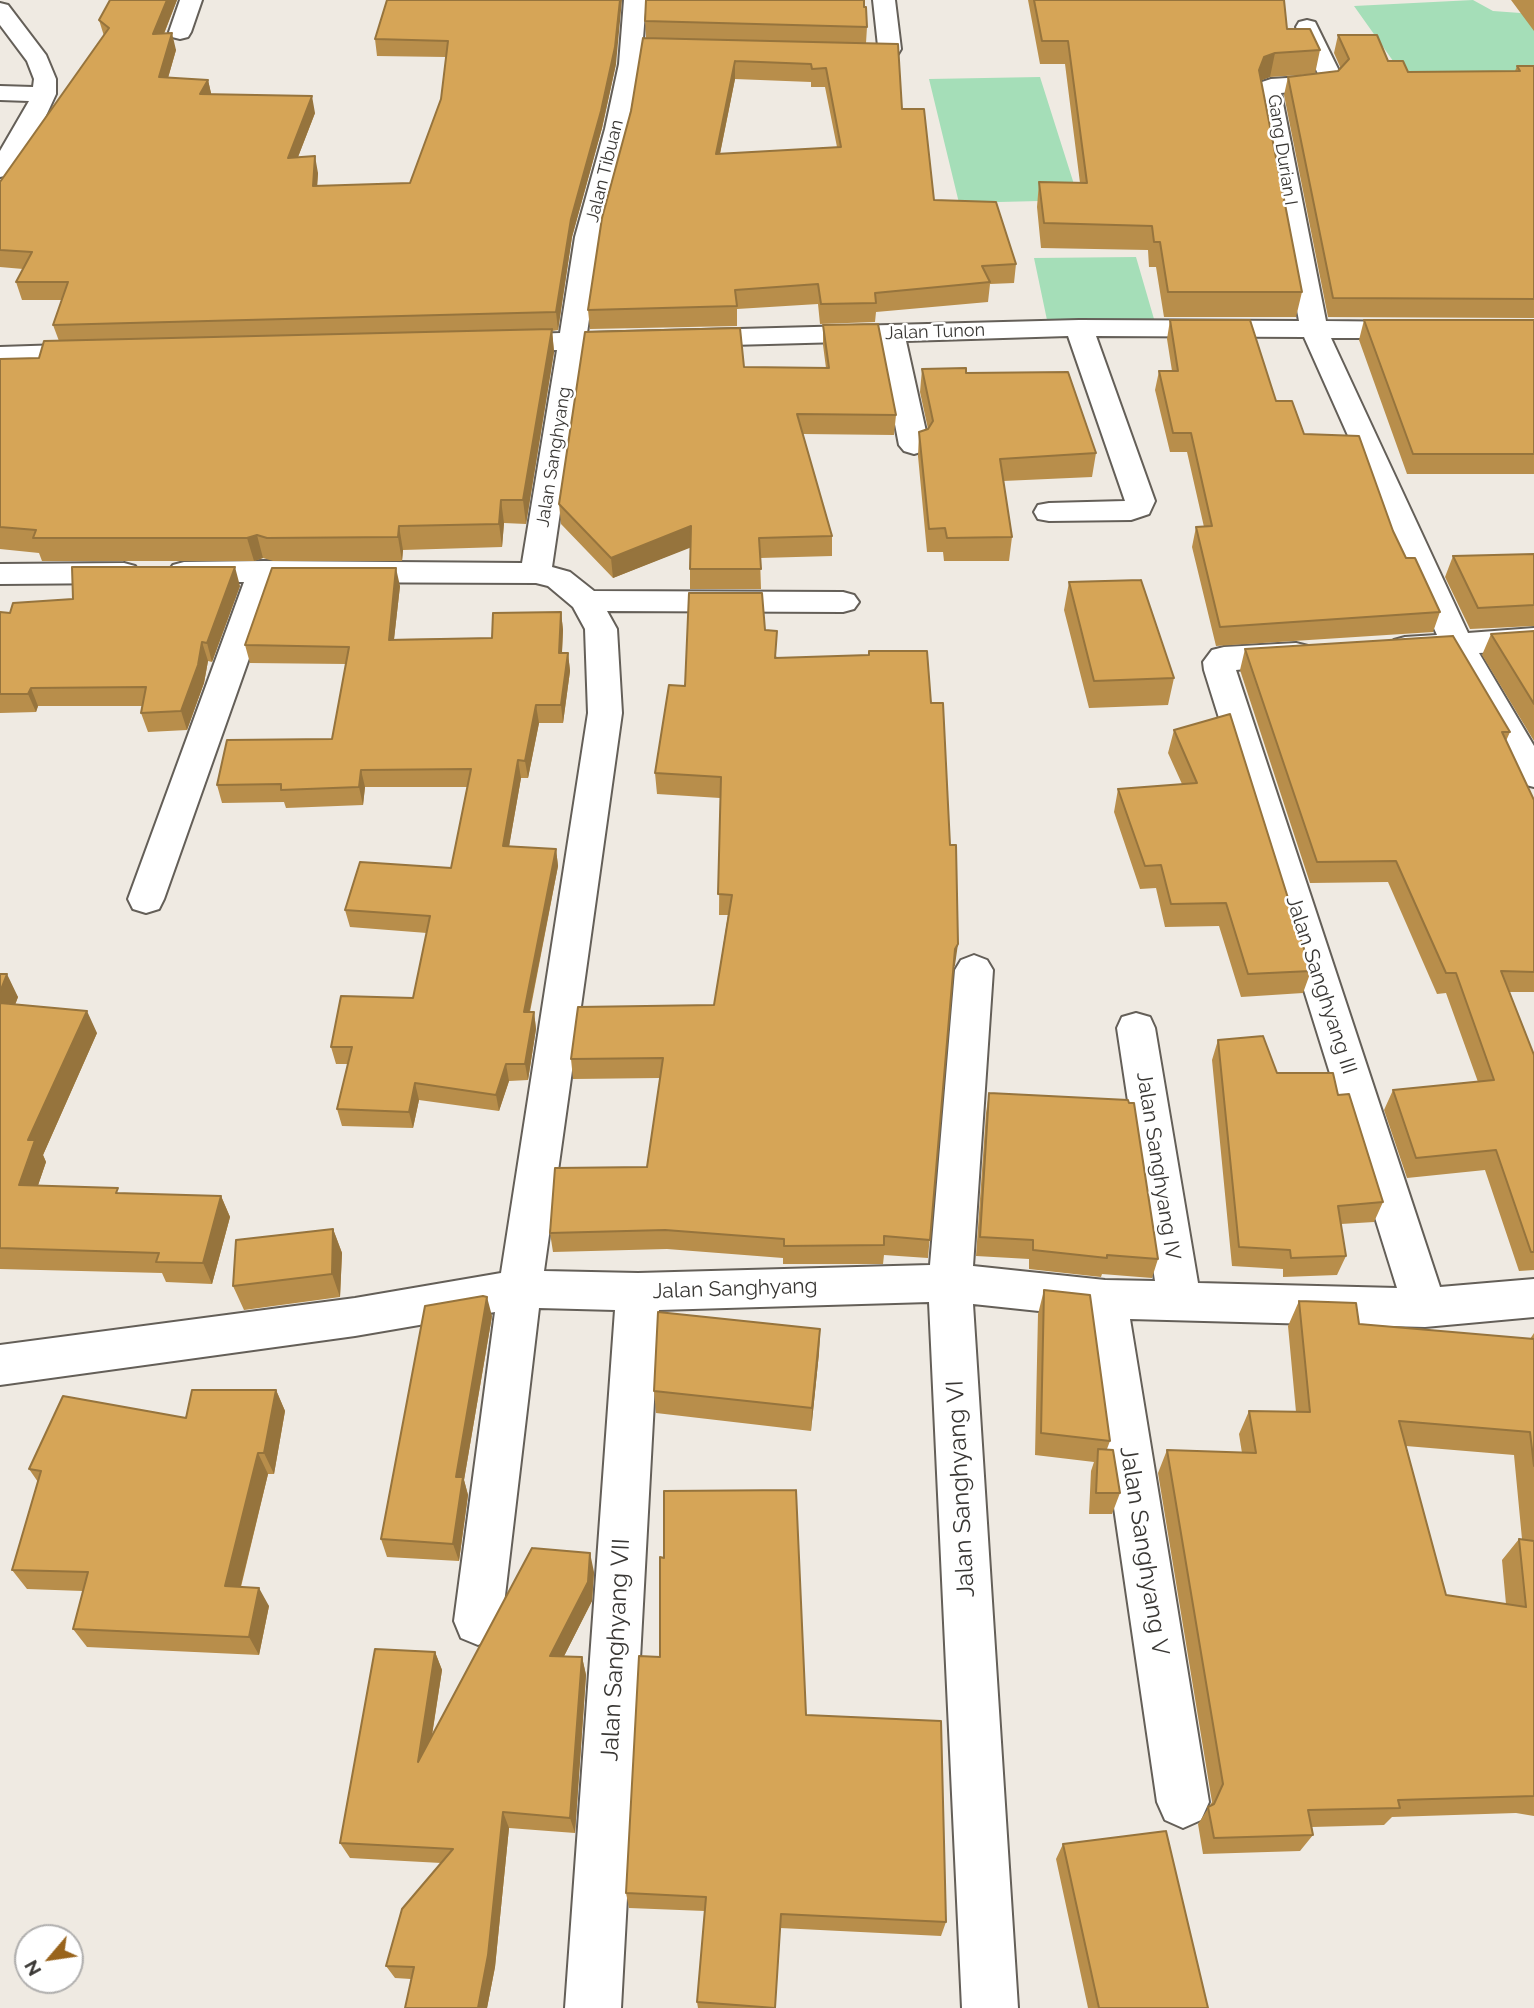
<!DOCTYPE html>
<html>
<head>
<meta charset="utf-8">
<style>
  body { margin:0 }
  #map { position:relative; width:1534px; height:2008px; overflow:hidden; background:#efeae2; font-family:Raleway,sans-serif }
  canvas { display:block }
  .north { position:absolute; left:14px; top:1924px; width:70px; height:70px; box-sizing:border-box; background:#fff; border:2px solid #b0afae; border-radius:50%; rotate:241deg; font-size:19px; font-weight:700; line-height:28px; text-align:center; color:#3a3835 }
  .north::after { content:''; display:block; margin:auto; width:24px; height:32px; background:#99641c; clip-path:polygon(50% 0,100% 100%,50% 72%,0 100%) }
</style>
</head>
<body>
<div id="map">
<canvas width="1534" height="2008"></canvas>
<div class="north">N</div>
</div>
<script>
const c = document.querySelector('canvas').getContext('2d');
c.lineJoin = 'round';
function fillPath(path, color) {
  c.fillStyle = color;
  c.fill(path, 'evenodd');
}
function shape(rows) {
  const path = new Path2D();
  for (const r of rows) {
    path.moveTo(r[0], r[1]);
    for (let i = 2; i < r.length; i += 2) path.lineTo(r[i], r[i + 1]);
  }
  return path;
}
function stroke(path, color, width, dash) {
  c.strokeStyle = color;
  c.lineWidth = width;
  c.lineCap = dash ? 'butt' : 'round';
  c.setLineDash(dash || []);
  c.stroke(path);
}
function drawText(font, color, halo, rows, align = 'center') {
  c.font = font + ' Raleway,sans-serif';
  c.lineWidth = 5;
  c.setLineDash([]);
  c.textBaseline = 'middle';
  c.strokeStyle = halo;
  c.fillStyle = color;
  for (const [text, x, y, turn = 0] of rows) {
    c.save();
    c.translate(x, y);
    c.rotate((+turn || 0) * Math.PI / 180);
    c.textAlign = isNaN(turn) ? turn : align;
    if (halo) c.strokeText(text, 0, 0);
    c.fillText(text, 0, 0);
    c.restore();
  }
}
fillPath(shape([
  [1473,0,1493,11,1534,14,1534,78,1408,82,1354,6],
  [1040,77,1079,200,959,203,929,79],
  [1136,257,1154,319,1047,320,1034,258]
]), '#a5deb8');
const minor = shape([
  [180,0,202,0,191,32,188,37,180,39,172,37,169,32,180,0],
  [624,0,646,0,641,64,629,129,601,237,587,333,1079,320,1299,321,1257,93,1262,82,1271,79,1319,76,1296,27,1299,22,1307,20,1315,22,1342,77,1332,88,1281,93,1326,321,1415,322,1425,324,1429,330,1425,336,1415,338,1331,338,1468,633,1534,628,1534,650,1479,653,1534,746,1534,787,1522,784,1447,656,1405,659,1394,656,1389,648,1394,640,1405,637,1437,635,1304,337,1096,336,1155,501,1149,514,1131,520,1049,521,1038,519,1034,512,1038,505,1049,503,1125,501,1068,336,906,341,929,445,924,451,914,454,904,451,899,445,879,341,584,349,552,567,570,572,594,591,843,592,854,595,859,602,854,609,843,612,607,611,617,629,622,713,544,1271,638,1273,930,1265,955,970,961,960,974,955,987,960,993,970,973,1266,1105,1280,1155,1281,1117,1028,1122,1017,1136,1013,1150,1017,1155,1028,1198,1283,1397,1288,1204,670,1203,662,1212,650,1224,647,1296,643,1308,646,1312,654,1308,662,1236,670,1440,1287,1534,1279,1534,1317,1425,1327,1130,1319,1209,1802,1201,1820,1183,1828,1165,1820,1157,1802,1086,1316,973,1304,1018,2008,962,2008,929,1302,659,1310,621,2008,565,2008,615,1310,539,1308,502,1621,495,1638,478,1645,461,1638,454,1621,495,1312,355,1336,0,1385,0,1345,355,1298,501,1273,588,713,585,629,573,607,548,586,536,583,276,582,164,899,159,909,146,913,133,909,128,899,244,582,184,582,173,579,168,572,173,565,184,562,264,561,522,563,557,350,502,351,492,349,488,343,492,337,502,335,560,333,575,237,605,129,619,64,624,0],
  [873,0,895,0,901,49,898,54,877,61,835,58,832,53,835,48,878,46,873,0],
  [0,3,8,5,46,55,56,79,56,94,44,120,9,175,0,177,0,151,29,101,0,100,0,86,33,87,34,79,27,61,0,25,0,3],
  [92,344,102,346,106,352,102,358,0,363,0,347,92,344],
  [124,563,135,566,140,573,135,580,124,583,0,584,0,564,124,563]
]);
stroke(minor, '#645f58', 4);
fillPath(minor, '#fff');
fillPath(shape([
  [110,0,177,0,164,34,176,50,168,78,208,80,211,94,315,113,298,157,318,173,317,186,410,183,441,99,446,57,377,56,375,39,387,0,616,64,602,128,572,237,558,330,552,331,554,352,526,524,504,523,502,547,403,550,402,561,273,561,263,558,254,561,42,561,39,553,0,549,0,359,39,358,59,341,53,325,62,300,22,300,16,282,23,269,0,267,0,182,104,36,99,20],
  [1028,0,1284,0,1287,29,1320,50,1315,74,1270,77,1261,80,1302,292,1296,317,1164,317,1156,267,1149,267,1148,250,1041,248,1037,207,1039,182,1080,183,1065,64,1040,64],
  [1511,0,1534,0,1534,31],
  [864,7,867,27,866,43,902,109,934,200,1016,264,1014,283,990,284,988,302,876,312,875,322,820,324,818,304,737,309,737,326,590,329,588,310,646,37,645,21],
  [735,79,811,82,811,87,825,87,837,147,720,154],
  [1338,35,1408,72,1515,71,1517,66,1534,66,1534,318,1328,317,1284,95,1288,77,1338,71,1341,69,1334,53],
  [1170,320,1276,401,1304,434,1393,531,1406,558,1440,612,1433,632,1216,646,1192,547,1196,527,1204,527,1187,452,1170,452,1155,390,1159,371,1172,371,1167,339],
  [1364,320,1534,320,1534,474,1407,474,1359,340],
  [823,325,896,415,894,435,803,434,832,536,832,556,760,558,761,589,690,589,690,547,613,578,561,524,559,504,744,367,826,368,823,345],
  [922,369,966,373,1096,453,1092,477,1003,481,1012,537,1009,561,944,561,943,552,927,552,918,456,919,432,928,429,920,392],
  [1534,554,1534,626,1470,629,1445,577,1453,556],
  [1069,582,1174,678,1168,705,1089,708,1064,610],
  [240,586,212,662,208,661,204,683,187,730,148,732,141,713,143,706,38,706,36,712,0,713,0,612,10,613],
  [400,586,394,639,492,638,561,612,563,630,562,653,568,653,570,671,563,723,539,723,528,778,521,778,509,846,556,849,558,866,530,1012,534,1012,536,1029,528,1080,509,1081,499,1111,419,1100,413,1128,342,1126,337,1109,348,1064,336,1064,331,1047,413,998,427,933,350,927,345,910,451,868,467,787,365,787,363,805,286,808,284,802,222,803,217,785,332,739,346,664,250,663,245,645],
  [765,630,777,658,955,965,953,968,928,1258,884,1255,883,1264,783,1264,783,1258,667,1249,553,1252,550,1233,647,1167,660,1078,573,1079,571,1059,714,1005,728,915,719,915,720,798,657,794,655,773],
  [1534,631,1534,741,1482,655,1491,634],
  [1245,649,1510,732,1506,741,1534,800,1534,992,1509,992,1534,1055,1534,1270,1519,1271,1485,1170,1407,1178,1384,1110,1393,1090,1478,1082,1446,993,1437,994,1388,882,1310,883,1240,670],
  [1174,730,1311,971,1303,993,1241,997,1219,926,1165,927,1156,888,1140,889,1114,812,1118,789,1182,784,1168,753],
  [0,974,18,997,15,1005,97,1033,43,1155,46,1162,38,1185,120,1193,221,1196,230,1217,212,1284,166,1282,162,1273,0,1269],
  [1218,1040,1277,1073,1338,1095,1383,1202,1374,1222,1341,1224,1346,1256,1337,1275,1283,1277,1283,1269,1232,1266,1212,1060],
  [989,1093,1158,1259,1152,1278,1102,1274,1101,1277,1029,1269,1029,1259,976,1256,986,1113],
  [333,1229,342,1253,340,1297,244,1310,233,1286],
  [1044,1290,1110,1441,1107,1449,1120,1493,1112,1514,1089,1514,1091,1471,1094,1462,1035,1455,1038,1314],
  [1299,1301,1359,1324,1530,1339,1534,1333,1534,1816,1516,1813,1392,1817,1384,1825,1312,1827,1313,1835,1300,1851,1203,1854,1198,1824,1209,1807,1212,1802,1158,1473,1167,1450,1242,1453,1239,1434,1249,1411,1296,1412,1288,1326],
  [1406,1446,1514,1455,1522,1539,1519,1539,1502,1560,1506,1604,1446,1595],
  [492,1316,464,1480,468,1495,459,1561,387,1557,381,1539],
  [820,1329,819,1353,811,1431,656,1413,654,1391],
  [276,1390,285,1411,274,1474,268,1474,241,1587,269,1606,259,1655,87,1647,73,1629,83,1591,27,1589,12,1570,38,1482,29,1469,186,1418],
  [594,1572,592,1601,564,1656,582,1657,586,1675,575,1833,509,1828,495,1967,487,2008,405,2008,411,1979,395,1978,386,1966,441,1863,350,1858,340,1843,435,1652,442,1670,432,1736],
  [806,1715,946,1922,941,1936,780,1928,775,2008,698,2008,697,2002,705,1911,629,1908,626,1893],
  [1063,1844,1208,2008,1088,2008,1056,1859]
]), '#b88e4b');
fillPath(shape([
  [167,0,177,0,157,51,153,34],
  [620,0,622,0,616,64,602,128,572,237,558,330,556,312,571,219],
  [172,33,176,50,163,95,159,77],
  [1275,53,1270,77,1260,81,1259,70,1264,57],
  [735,61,735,79,716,173,716,154],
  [208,80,212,97,200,94],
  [312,96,315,113,291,175,288,158],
  [315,156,318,173,316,204,313,186],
  [552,329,554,352,526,524,523,500],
  [501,500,504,523,502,547,499,524],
  [399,526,403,550,402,561,398,537],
  [691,526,692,547,613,578,611,558],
  [257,535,263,558,254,561,247,538],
  [235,567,240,586,212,662,207,643],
  [396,568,400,586,392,657,389,640],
  [561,612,563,630,561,671,559,653],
  [202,642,208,661,204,683,187,730,181,711],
  [568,653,570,671,563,723,561,705],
  [31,688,38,706,36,712,28,694],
  [536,705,539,723,528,778,525,761],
  [518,760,521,778,506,864,503,846],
  [361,770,365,787,363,805,359,787],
  [556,849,558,866,526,1029,524,1012],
  [958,944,955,965,952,970,955,949],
  [7,974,18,997,7,1025,0,1012,0,992],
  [87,1011,97,1033,43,1155,46,1162,31,1206,19,1185,28,1140],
  [534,1012,536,1029,528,1080,525,1064],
  [506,1064,509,1081,499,1111,496,1095],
  [415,1083,419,1100,413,1128,409,1112],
  [221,1196,230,1217,212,1284,203,1263],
  [333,1229,342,1253,340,1297,332,1274],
  [487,1297,492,1316,464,1480,468,1495,459,1561,453,1544,456,1477],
  [820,1329,819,1353,811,1431,812,1408],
  [276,1390,285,1411,274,1474,264,1453],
  [258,1453,268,1474,236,1605,225,1586],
  [590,1553,594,1572,592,1601,555,1674,550,1656],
  [259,1588,269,1606,259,1655,249,1637],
  [435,1652,442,1670,425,1779,418,1762],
  [582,1657,586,1675,575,1833,570,1818],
  [503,1812,509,1828,495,1967,487,2008,478,2008]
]), '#96743d');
const building = shape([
  [110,0,167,0,153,34,172,33,159,77,208,80,200,94,312,96,288,158,315,156,313,186,410,183,441,99,448,41,375,39,387,0,620,0,615,47,601,111,571,219,556,312,53,325,68,282,16,282,32,252,0,250,0,182,109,28,99,20,110,0],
  [646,0,864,0,864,7,866,7,867,27,645,21,646,0],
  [1034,0,1284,0,1287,29,1310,29,1320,50,1275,53,1264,57,1259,70,1302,292,1168,292,1160,242,1154,242,1152,226,1044,223,1039,182,1087,183,1068,41,1042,41,1034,0],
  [1338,35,1377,35,1388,61,1403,61,1408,72,1520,71,1517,66,1534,66,1534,299,1333,298,1288,77,1338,71,1349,59,1338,35],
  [643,38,898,44,902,109,924,109,934,200,996,202,1016,264,982,266,990,282,875,293,876,303,821,304,818,284,735,290,737,306,588,310,602,218,631,111,643,38],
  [735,61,811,64,812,69,826,68,841,147,716,154,735,61],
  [1170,320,1250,320,1276,401,1292,401,1304,434,1359,436,1393,531,1406,558,1415,558,1440,612,1220,627,1196,527,1212,526,1191,433,1173,433,1159,371,1178,371,1170,320],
  [1364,320,1534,320,1534,454,1413,454,1364,320],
  [878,324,896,415,797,414,832,536,759,538,761,569,690,569,691,526,611,558,559,504,585,332,740,328,744,367,829,368,823,325,878,324],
  [552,329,523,500,501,500,499,524,399,526,398,537,267,538,257,535,247,538,33,538,36,530,0,527,0,359,39,358,44,341,552,329],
  [966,368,966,373,1068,372,1096,453,1000,459,1012,537,947,538,945,528,929,529,919,432,928,429,933,421,922,369,966,368],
  [1534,554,1534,605,1478,608,1453,556,1534,554],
  [72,567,235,567,207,643,202,642,198,665,181,711,141,713,146,687,31,688,28,694,0,694,0,612,10,613,13,603,73,599,72,567],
  [272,568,396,568,389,640,492,638,493,613,561,612,559,653,568,653,561,705,536,705,525,761,518,760,503,846,556,849,524,1012,534,1012,525,1064,506,1064,496,1095,415,1083,409,1112,337,1109,352,1047,331,1047,341,996,413,998,430,916,345,910,360,862,451,868,471,769,361,770,359,787,281,790,281,784,217,785,227,740,332,739,349,647,245,645,272,568],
  [1141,580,1174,678,1094,681,1069,582,1141,580],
  [689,593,762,593,765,630,777,631,775,658,869,655,869,651,927,651,931,703,943,703,950,845,956,845,958,944,955,949,930,1240,884,1236,884,1245,784,1246,784,1239,665,1230,550,1233,555,1168,647,1167,663,1058,571,1059,578,1007,714,1005,732,895,718,894,721,777,655,773,669,685,685,686,689,593],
  [1534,631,1534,704,1491,634,1534,631],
  [1453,636,1510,732,1502,732,1534,800,1534,972,1501,971,1534,1055,1534,1252,1531,1252,1496,1150,1416,1158,1393,1090,1494,1080,1456,973,1446,973,1396,861,1317,862,1245,649,1453,636],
  [1230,714,1311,971,1248,974,1226,903,1171,904,1161,865,1145,866,1118,789,1197,783,1174,730,1230,714],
  [0,974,7,974,0,992,0,974],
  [0,1003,87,1011,28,1140,35,1140,19,1185,118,1188,116,1193,221,1196,203,1263,156,1262,159,1253,0,1248,0,1003],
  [1263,1036,1277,1073,1333,1073,1338,1095,1349,1094,1383,1202,1338,1206,1346,1256,1291,1258,1290,1250,1239,1247,1218,1040,1263,1036],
  [989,1093,1128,1100,1129,1103,1134,1103,1158,1259,1107,1255,1107,1258,1033,1250,1033,1240,980,1237,989,1093],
  [333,1229,332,1274,233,1286,236,1240,333,1229],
  [1044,1290,1090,1295,1110,1441,1041,1433,1044,1290],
  [483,1296,487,1297,456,1477,463,1477,453,1544,381,1539,425,1306,483,1296],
  [1299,1301,1356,1303,1359,1324,1534,1339,1534,1466,1530,1432,1399,1421,1446,1595,1526,1607,1519,1539,1534,1541,1534,1796,1398,1800,1400,1808,1308,1810,1313,1835,1214,1838,1208,1807,1214,1804,1223,1784,1167,1450,1256,1453,1249,1411,1310,1412,1299,1301],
  [658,1312,820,1329,812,1408,654,1391,658,1312],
  [192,1390,276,1390,264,1453,258,1453,225,1586,259,1588,249,1637,73,1629,88,1572,12,1570,41,1471,29,1469,63,1396,186,1418,192,1390],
  [1098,1449,1113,1450,1120,1493,1096,1493,1098,1449],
  [796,1490,806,1715,941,1721,946,1922,781,1914,775,2008,697,2002,706,1897,626,1893,639,1656,660,1657,660,1557,664,1558,664,1491,796,1490],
  [532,1548,590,1553,588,1582,550,1656,582,1657,570,1818,503,1812,488,1955,478,2008,405,2008,414,1967,386,1966,402,1909,453,1849,340,1843,375,1649,435,1652,418,1762,532,1548],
  [1166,1831,1208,2008,1099,2008,1063,1844,1166,1831]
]);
fillPath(building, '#d6a557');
stroke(building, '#96743d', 2);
drawText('18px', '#3a3835', '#fff', [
  ["Gang Durian I",1282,150,81],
  ["Jalan Tibuan",605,171,-76],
  ["Jalan Tunon",935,332,-2],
  ["Jalan Sanghyang",554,457,-81]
]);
drawText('21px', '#3a3835', '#fff', [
  ["Jalan Sanghyang III",1321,985,72],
  ["Jalan Sanghyang IV",1158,1166,81],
  ["Jalan Sanghyang",735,1289,-2]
]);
drawText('24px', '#3a3835', '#fff', [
  ["Jalan Sanghyang VI",961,1489,-93],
  ["Jalan Sanghyang V",1144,1551,81],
  ["Jalan Sanghyang VII",616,1650,-87]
]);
</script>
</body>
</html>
